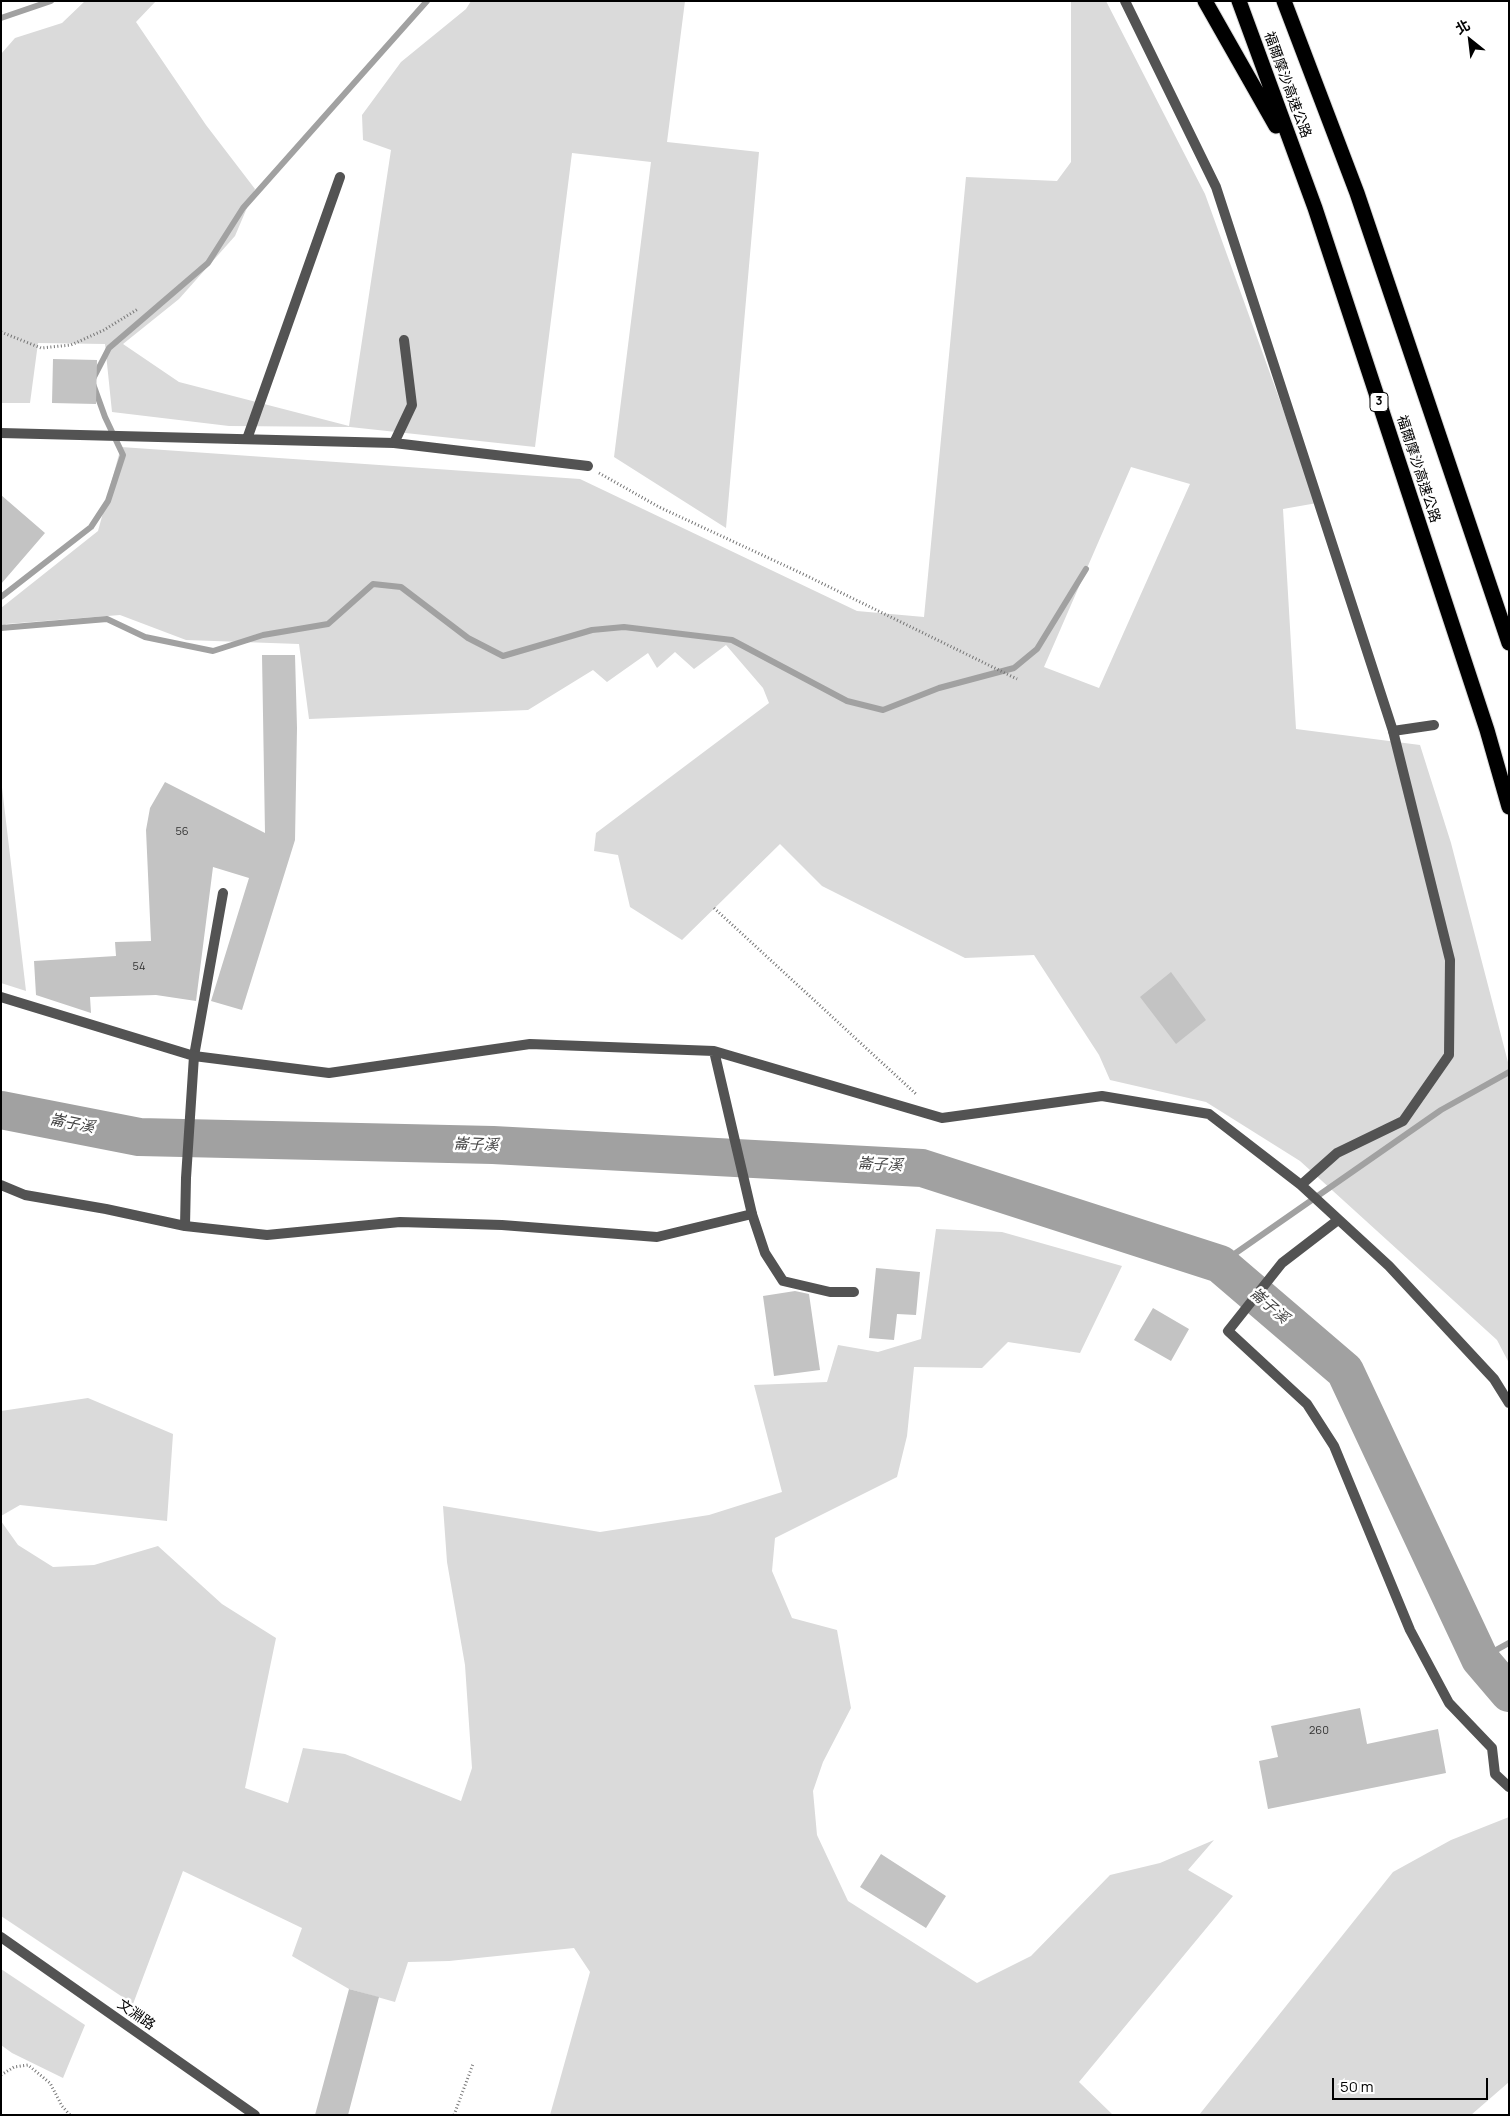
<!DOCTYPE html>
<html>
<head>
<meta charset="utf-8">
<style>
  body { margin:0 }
  #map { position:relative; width:1510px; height:2116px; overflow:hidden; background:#fff; font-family:Manrope,"Noto Sans TC",sans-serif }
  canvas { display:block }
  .frame { position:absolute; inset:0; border:2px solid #000; pointer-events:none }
  .north { position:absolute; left:1445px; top:15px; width:50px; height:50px; -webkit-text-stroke:4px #fff; paint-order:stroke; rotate:331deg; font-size:14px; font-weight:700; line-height:20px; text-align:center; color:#000 }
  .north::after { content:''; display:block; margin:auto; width:18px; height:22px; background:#000; clip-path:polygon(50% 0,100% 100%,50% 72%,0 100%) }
  .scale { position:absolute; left:1332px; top:2078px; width:156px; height:22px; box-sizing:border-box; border:2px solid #000; border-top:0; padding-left:6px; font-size:15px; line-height:18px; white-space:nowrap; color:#000; -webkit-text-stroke:4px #fff; paint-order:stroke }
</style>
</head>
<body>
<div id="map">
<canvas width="1510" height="2116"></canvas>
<div class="frame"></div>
<div class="north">北</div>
<div class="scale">50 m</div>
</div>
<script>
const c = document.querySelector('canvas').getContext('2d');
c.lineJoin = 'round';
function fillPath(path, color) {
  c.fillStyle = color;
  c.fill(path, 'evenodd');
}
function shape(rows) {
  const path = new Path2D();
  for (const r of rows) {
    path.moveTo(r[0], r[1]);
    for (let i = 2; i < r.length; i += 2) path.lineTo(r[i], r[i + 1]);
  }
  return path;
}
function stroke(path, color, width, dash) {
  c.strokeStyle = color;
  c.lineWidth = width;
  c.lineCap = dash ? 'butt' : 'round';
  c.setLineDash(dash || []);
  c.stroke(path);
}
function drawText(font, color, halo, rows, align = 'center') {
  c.font = font + ' Manrope,"Noto Sans TC",sans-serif';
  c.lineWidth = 5;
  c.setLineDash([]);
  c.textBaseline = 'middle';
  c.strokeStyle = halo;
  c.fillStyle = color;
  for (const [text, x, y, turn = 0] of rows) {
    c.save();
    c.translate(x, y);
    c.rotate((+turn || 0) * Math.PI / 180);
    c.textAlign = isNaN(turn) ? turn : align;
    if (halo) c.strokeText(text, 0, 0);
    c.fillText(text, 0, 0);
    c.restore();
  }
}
fillPath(shape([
  [85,1,156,1,136,22,206,125,255,189,235,236,179,299,123,344,179,382,349,426,391,150,363,140,362,115,401,62,466,9,471,1,685,1,667,142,759,152,726,528,614,457,651,162,572,153,535,447,350,427,229,426,112,412,105,344,38,343,30,403,1,403,1,54,15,38,62,23],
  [1071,1,1106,1,1205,194,1317,503,1283,509,1296,729,1420,745,1451,843,1509,1066,1509,1363,1497,1340,1300,1161,1206,1102,1110,1080,1099,1055,1034,955,965,958,822,886,780,844,682,940,630,907,618,855,594,851,596,833,769,703,763,688,726,645,694,669,675,652,657,668,648,653,607,682,593,670,528,710,309,719,299,644,186,640,120,615,6,624,1,631,1,608,98,531,121,447,580,479,857,611,924,617,966,177,1057,181,1071,162],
  [1131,467,1190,484,1099,688,1044,667],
  [1,779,26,991,1,983],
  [936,1229,1002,1232,1122,1266,1080,1353,1008,1342,982,1368,914,1367,907,1436,897,1477,775,1538,772,1571,792,1618,837,1630,851,1708,823,1762,813,1791,817,1835,848,1901,977,1983,1031,1956,1110,1875,1160,1863,1214,1840,1188,1870,1233,1896,1079,2082,1113,2115,550,2115,590,1972,574,1948,449,1961,408,1962,395,2002,349,1989,292,1956,302,1928,183,1871,133,2004,1,1916,1,1521,18,1545,53,1567,94,1565,158,1546,222,1604,276,1638,245,1788,288,1803,303,1748,345,1754,461,1801,472,1768,465,1665,447,1562,443,1506,600,1532,709,1515,782,1492,754,1385,827,1382,838,1345,878,1352,921,1339],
  [88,1398,173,1434,167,1521,20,1505,1,1516,1,1411],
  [1509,1817,1509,2082,1471,2115,1199,2115,1393,1872,1451,1840],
  [1,1969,85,2025,63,2078,12,2053,1,2045]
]), '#dadada');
stroke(shape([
  [1,18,51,1],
  [1,597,91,527,108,501,123,455,105,417,92,381,109,348,208,263,243,208,427,1],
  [1,628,107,619,145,637,213,651,263,635,328,624,373,584,401,587,468,638,503,656,592,630,624,627,732,640,847,701,883,710,939,688,1014,668,1037,649,1086,569],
  [1220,1264,1441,1110,1509,1072],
  [1480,1659,1509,1643]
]), '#a1a1a1', 6);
stroke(shape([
  [1,1110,139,1137,493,1145,922,1168,1220,1264,1345,1371,1480,1659,1509,1693]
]), '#a1a1a1', 38);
fillPath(shape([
  [53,359,97,360,96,404,52,403],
  [1,495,45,533,1,584],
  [262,655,295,655,297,728,295,840,242,1010,211,1001,249,878,213,867,196,1001,156,995,90,997,91,1013,36,995,34,961,116,956,115,942,151,941,146,830,150,808,165,782,265,833],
  [1171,972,1206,1020,1176,1044,1140,997],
  [876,1268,920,1272,916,1315,897,1314,894,1340,869,1338],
  [795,1291,809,1294,820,1370,774,1376,763,1296],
  [1153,1308,1189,1329,1171,1361,1134,1340],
  [1360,1708,1367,1744,1438,1729,1446,1773,1268,1809,1259,1761,1278,1757,1271,1726],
  [881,1854,946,1896,926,1928,860,1887],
  [349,1989,379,1997,348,2115,315,2115]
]), '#c3c3c3');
const motorway = shape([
  [1205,1,1276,126],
  [1239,1,1315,208,1487,730,1509,807],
  [1284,1,1357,193,1509,643]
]);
stroke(motorway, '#dbdbdb', 17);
stroke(shape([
  [1,332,41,348,71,345,104,330,138,309],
  [599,473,659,507,803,574,1017,679],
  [714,908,916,1094],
  [1,2075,14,2067,28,2065,50,2083,62,2106,70,2115],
  [454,2115,473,2064]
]), '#757575', 3, [1, 2.5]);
stroke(shape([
  [1,433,394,443,588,466],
  [247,439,340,177],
  [394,443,412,405,404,340],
  [1393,731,1434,725],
  [194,1056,223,893],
  [752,1214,765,1253,783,1281,830,1292,854,1292]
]), '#535353', 10);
stroke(shape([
  [1125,1,1216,187,1393,731,1450,960,1449,1055,1403,1121,1337,1153,1301,1185],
  [1,997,194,1056,329,1073,530,1044,714,1051,942,1118,1102,1096,1209,1114,1301,1185,1389,1266,1494,1379,1509,1403],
  [1,1185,25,1195,106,1209,185,1226,186,1178,194,1056],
  [1338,1220,1282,1263,1228,1331,1307,1404,1334,1446,1410,1630,1449,1703,1492,1748,1495,1774,1509,1787],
  [185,1226,267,1235,400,1222,502,1225,657,1237,752,1214,714,1051]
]), '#535353', 10);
stroke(shape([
  [1,1937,255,2115]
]), '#535353', 10);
stroke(motorway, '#000', 15);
drawText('11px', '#313131', null, [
  ["56",182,832],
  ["54",139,967],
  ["260",1319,1731]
]);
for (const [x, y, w] of [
  [1379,402,18]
]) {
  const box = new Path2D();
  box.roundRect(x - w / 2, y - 9.5, w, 19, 4);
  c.fillStyle = '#fff';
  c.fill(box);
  stroke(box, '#000', 1);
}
drawText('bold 12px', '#000', null, [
  ["3",1379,402]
]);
drawText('14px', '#000', '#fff', [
  ["福爾摩沙高速公路",1287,85,70],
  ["福爾摩沙高速公路",1418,469,72],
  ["文淵路",136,2015,35]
]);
drawText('italic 15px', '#424242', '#fff', [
  ["崙子溪",72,1124,11],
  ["崙子溪",476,1145,2],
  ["崙子溪",880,1165,3],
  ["崙子溪",1269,1306,41]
]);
</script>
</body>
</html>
